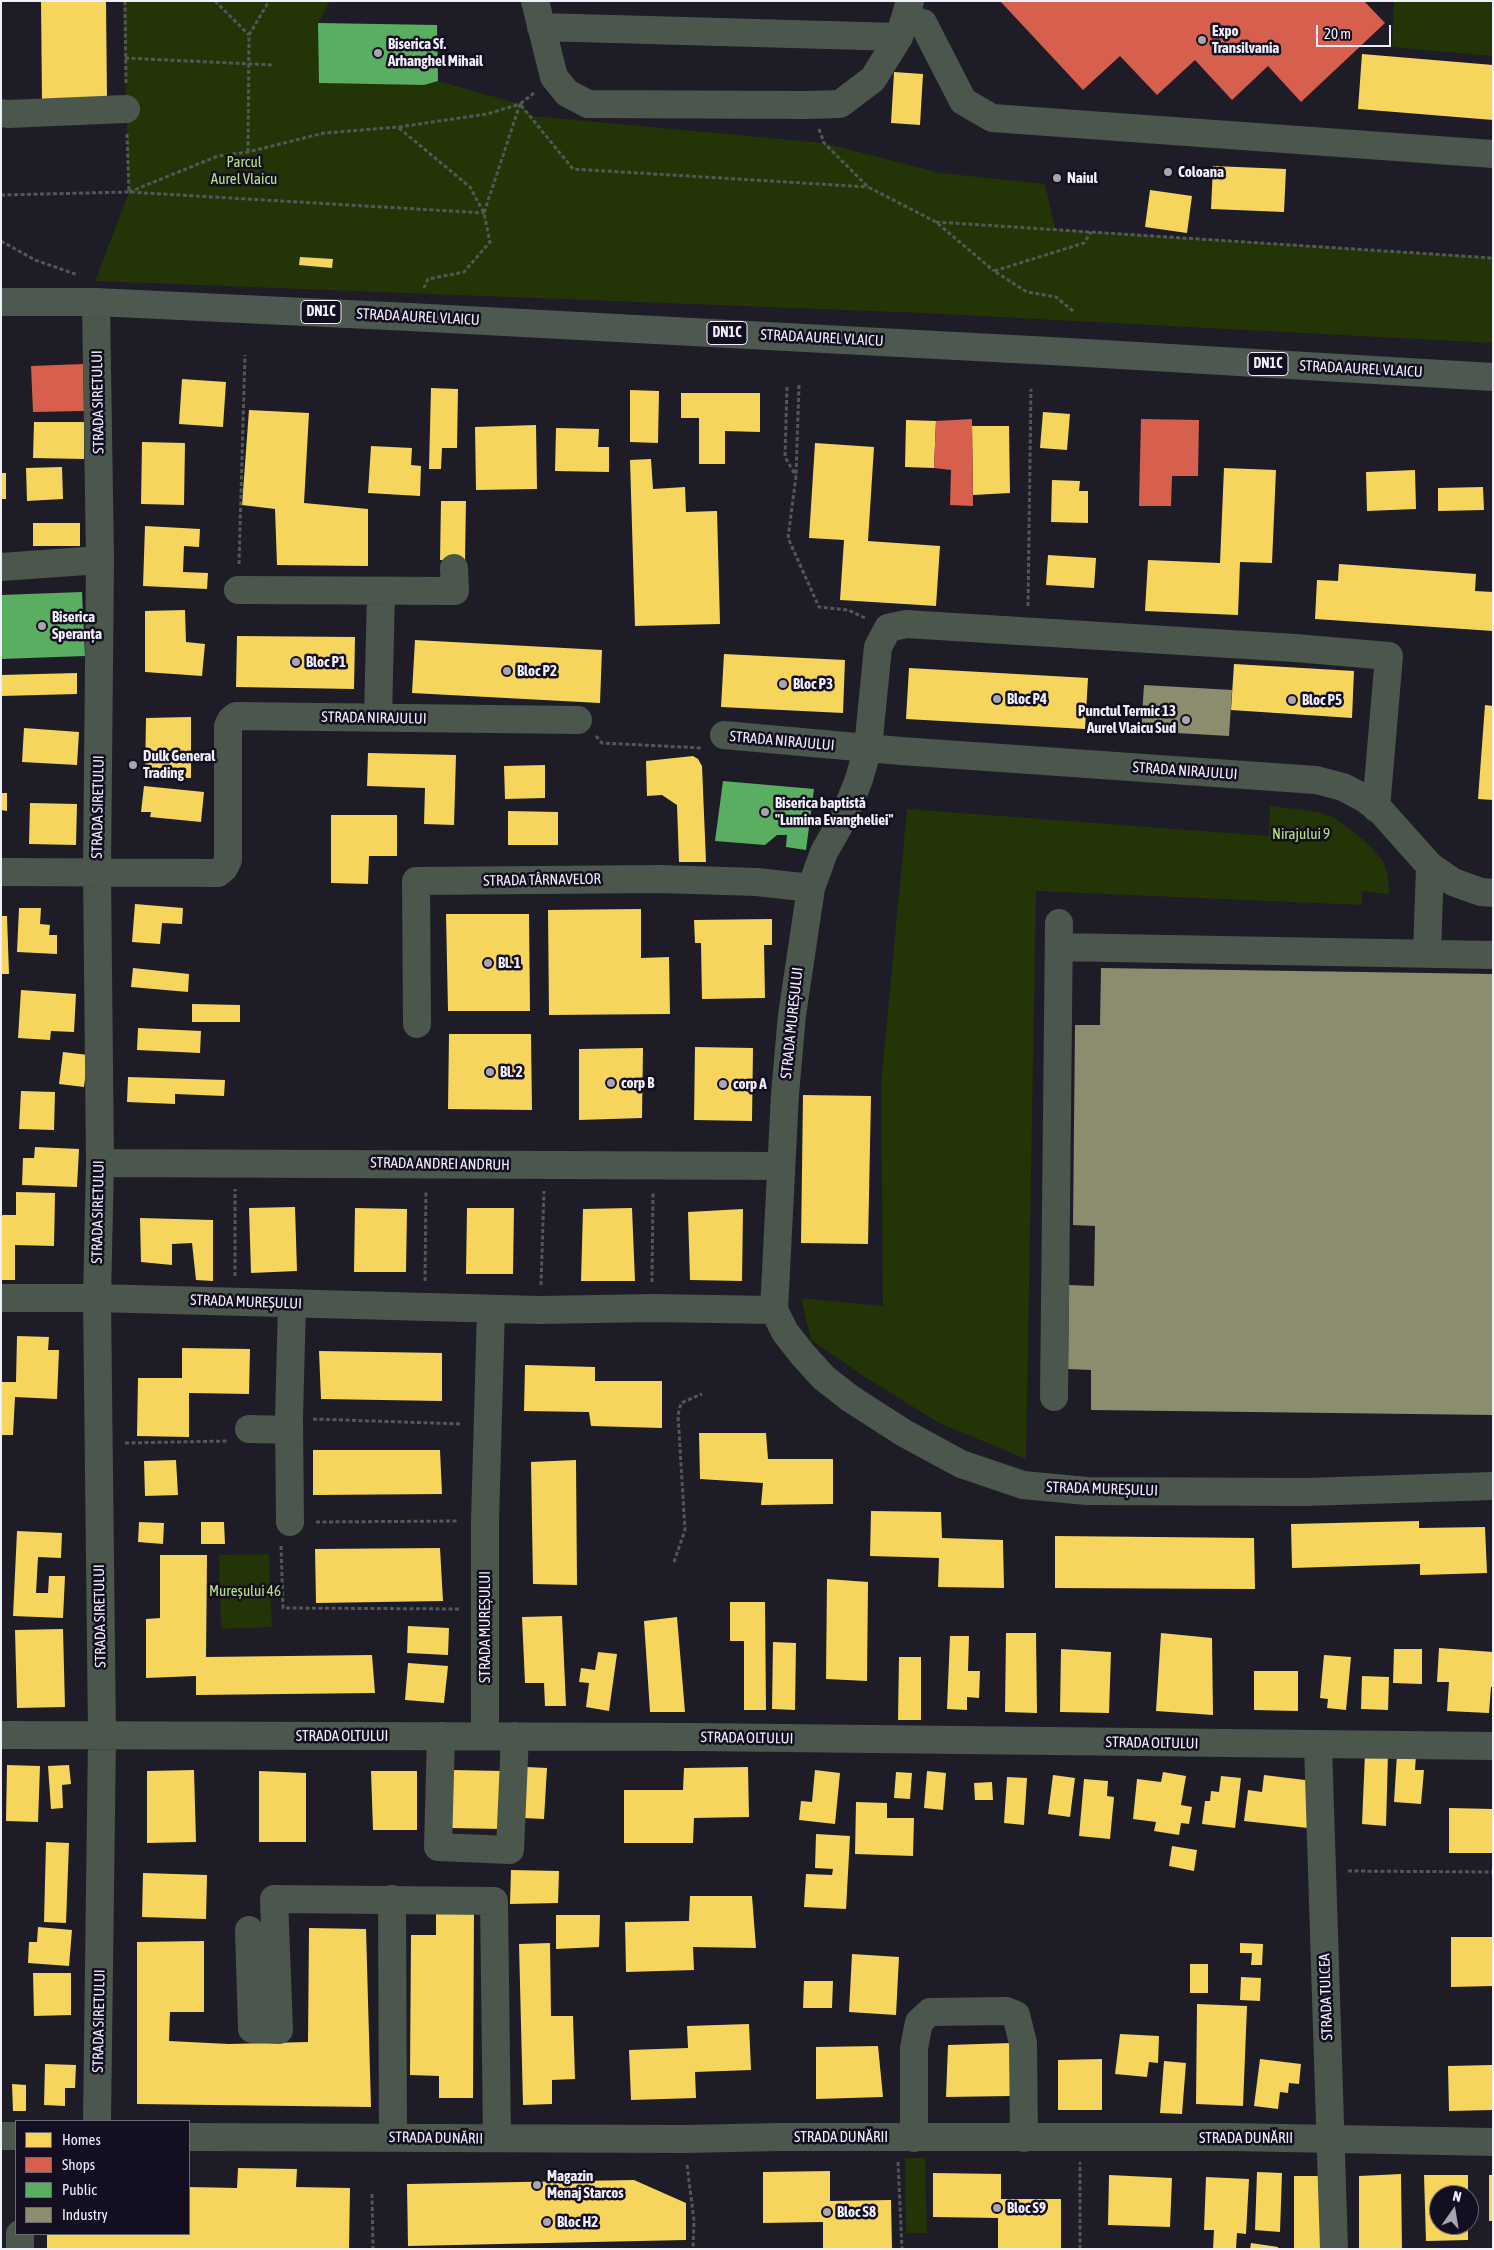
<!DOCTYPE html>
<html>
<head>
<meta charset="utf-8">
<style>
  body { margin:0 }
  #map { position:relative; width:1494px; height:2250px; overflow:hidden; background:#1e1c26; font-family:"Asap Condensed",sans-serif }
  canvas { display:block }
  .frame { position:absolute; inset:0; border:2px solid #f2effc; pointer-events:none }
  .legend { position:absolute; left:15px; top:2120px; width:175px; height:115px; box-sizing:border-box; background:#130f20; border:1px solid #6c6978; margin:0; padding:6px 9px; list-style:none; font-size:15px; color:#f2effc }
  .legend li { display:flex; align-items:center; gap:10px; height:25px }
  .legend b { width:25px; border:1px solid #6c6978 }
  .north { position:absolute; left:1429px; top:2185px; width:50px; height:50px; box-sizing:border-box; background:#130f20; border:1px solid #6c6978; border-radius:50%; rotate:13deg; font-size:14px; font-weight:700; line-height:20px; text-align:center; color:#f2effc }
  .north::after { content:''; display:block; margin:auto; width:18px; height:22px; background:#a8a5b1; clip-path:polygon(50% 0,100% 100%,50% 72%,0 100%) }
  .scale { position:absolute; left:1316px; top:25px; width:75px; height:22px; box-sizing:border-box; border:2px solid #f2effc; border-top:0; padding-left:6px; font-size:15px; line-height:18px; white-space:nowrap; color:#f2effc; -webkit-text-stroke:4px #130f20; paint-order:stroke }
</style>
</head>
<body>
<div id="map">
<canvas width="1494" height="2250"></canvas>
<div class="frame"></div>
<ul class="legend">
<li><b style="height:14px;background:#f6d55c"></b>Homes</li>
<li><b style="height:14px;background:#d6604d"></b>Shops</li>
<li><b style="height:14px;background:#5aae61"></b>Public</li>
<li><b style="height:14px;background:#8c8c6e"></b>Industry</li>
</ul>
<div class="north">N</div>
<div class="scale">20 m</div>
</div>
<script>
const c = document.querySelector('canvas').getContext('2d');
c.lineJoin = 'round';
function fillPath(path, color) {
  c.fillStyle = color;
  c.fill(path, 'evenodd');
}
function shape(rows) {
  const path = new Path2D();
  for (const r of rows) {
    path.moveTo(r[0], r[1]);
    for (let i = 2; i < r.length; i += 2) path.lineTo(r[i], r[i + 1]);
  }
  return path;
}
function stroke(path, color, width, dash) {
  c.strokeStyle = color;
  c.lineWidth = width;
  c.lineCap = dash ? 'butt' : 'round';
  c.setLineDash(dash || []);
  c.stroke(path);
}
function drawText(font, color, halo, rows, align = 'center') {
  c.font = font + ' "Asap Condensed",sans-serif';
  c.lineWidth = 5;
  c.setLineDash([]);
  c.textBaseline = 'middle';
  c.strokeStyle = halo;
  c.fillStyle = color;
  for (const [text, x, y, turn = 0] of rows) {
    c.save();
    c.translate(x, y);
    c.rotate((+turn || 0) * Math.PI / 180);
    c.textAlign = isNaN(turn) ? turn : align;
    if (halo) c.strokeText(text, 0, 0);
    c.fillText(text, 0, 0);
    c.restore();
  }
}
fillPath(shape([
  [123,1,330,1,318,24,320,83,424,85,438,81,520,104,532,116,824,143,940,173,1045,184,1055,229,1493,258,1493,343,923,313,95,281,129,192],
  [1394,1,1493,1,1493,56,1392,47],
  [1270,806,1318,812,1333,817,1355,833,1370,846,1383,861,1388,876,1389,894,1362,891,1362,905,1036,891,1026,1459,939,1423,862,1375,811,1340,801,1298,883,1306,881,1084,907,809,1269,836],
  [269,1554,272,1627,221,1629,219,1555],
  [905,2158,925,2158,927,2233,906,2233]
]), '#233407');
fillPath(shape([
  [41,1,106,1,107,101,42,101],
  [1362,54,1493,65,1493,120,1358,109],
  [894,72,923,74,920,125,891,123],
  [1213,166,1286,169,1284,212,1211,209],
  [1150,190,1192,196,1187,233,1145,227],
  [300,257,333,259,332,268,299,265],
  [182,379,226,382,223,427,179,424],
  [431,388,458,389,457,448,442,448,441,469,429,469],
  [630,390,659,391,658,443,630,442],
  [681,393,760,393,760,432,725,431,725,464,699,464,699,418,681,418],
  [249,410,309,413,304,503,368,509,368,566,277,565,275,509,242,505],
  [1043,412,1070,414,1067,450,1040,448],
  [906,420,936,421,934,468,905,467],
  [34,422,84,422,84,459,33,458],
  [536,425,537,489,476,490,475,427],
  [972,426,1009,426,1010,493,973,495],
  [556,428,599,429,598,447,609,447,609,472,555,471],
  [142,442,185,443,184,505,141,504],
  [815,443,874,447,868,541,940,546,936,606,840,600,844,540,809,538],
  [371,446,412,448,411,465,421,466,420,496,368,493],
  [651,459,653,489,685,487,686,512,717,511,720,624,635,626,630,460],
  [62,467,63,499,27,501,26,468],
  [1224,468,1276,470,1272,563,1240,562,1238,615,1145,611,1148,560,1220,563],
  [1415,470,1416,509,1367,511,1366,472],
  [1,473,6,473,6,499,1,499],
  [1052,480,1080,481,1079,491,1088,491,1088,523,1051,522],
  [1483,487,1484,510,1438,511,1438,488],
  [441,501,466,501,465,560,440,560],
  [33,523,80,523,80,546,33,546],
  [145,526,200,529,199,547,184,546,183,572,208,573,207,589,143,586],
  [1048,555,1096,558,1094,588,1046,585],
  [1339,564,1476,574,1475,591,1493,592,1493,631,1315,619,1317,580,1338,581],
  [185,610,186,642,205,644,202,676,145,672,145,611],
  [237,636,355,637,354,689,236,687],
  [415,640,602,650,600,703,412,693],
  [724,654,845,660,843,713,721,707],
  [1234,664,1354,671,1352,718,1231,710],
  [909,668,1088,678,1085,729,906,719],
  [77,673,77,694,1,696,1,675],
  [1485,705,1493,706,1493,800,1478,799],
  [191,717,191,778,145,778,146,718],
  [24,728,79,732,77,765,22,762],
  [368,753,456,755,454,825,424,824,425,788,367,786],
  [693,756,698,759,702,766,706,862,679,862,677,805,662,795,647,796,646,761],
  [545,765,545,798,505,799,504,766],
  [144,786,204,792,201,822,150,817,151,812,141,812],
  [1,793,7,793,7,811,1,810],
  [30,803,77,804,76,845,29,844],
  [508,811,558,812,558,845,508,845],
  [331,815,397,815,397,856,369,856,368,884,331,883],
  [135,904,183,908,182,924,162,923,160,944,132,942],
  [19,908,41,908,40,924,50,925,49,935,57,935,57,954,17,952],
  [641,909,641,958,669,957,670,1014,549,1015,548,910],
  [446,914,529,914,530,1011,448,1011],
  [1,916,7,916,9,974,1,974],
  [772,919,772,945,764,945,765,998,702,999,701,943,695,943,694,920],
  [133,968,189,974,188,992,131,987],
  [21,990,76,994,74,1032,51,1031,50,1040,18,1038],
  [192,1004,240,1005,240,1022,192,1022],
  [138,1028,201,1031,200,1053,137,1050],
  [449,1034,531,1034,532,1110,448,1109],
  [695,1047,753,1048,752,1121,694,1120],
  [643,1048,642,1118,579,1120,579,1049],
  [63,1052,88,1055,84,1087,59,1084],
  [128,1077,225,1080,224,1096,175,1094,175,1104,127,1102],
  [21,1091,55,1092,54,1130,19,1129],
  [803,1095,871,1096,868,1244,801,1243],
  [35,1147,79,1149,77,1187,22,1185,23,1158,34,1158],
  [16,1192,55,1193,54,1246,15,1245,15,1280,1,1280,1,1215,16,1215],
  [295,1207,297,1271,251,1273,249,1208],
  [355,1208,407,1209,406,1272,354,1272],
  [467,1208,514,1208,513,1274,466,1274],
  [632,1208,635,1281,581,1281,583,1209],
  [743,1209,742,1281,690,1280,688,1212],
  [140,1218,213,1220,213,1281,196,1280,192,1243,172,1244,172,1265,141,1262],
  [17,1336,49,1337,48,1350,59,1350,57,1399,15,1397,13,1435,1,1435,1,1382,16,1382],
  [182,1348,250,1349,249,1394,189,1393,189,1437,137,1436,138,1378,182,1378],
  [319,1351,442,1353,442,1401,321,1399],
  [525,1365,595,1367,595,1381,662,1381,662,1428,591,1426,589,1412,524,1411],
  [699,1433,766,1433,768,1459,833,1459,833,1504,761,1505,763,1483,700,1479],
  [313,1450,440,1450,442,1494,313,1495],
  [176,1460,178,1495,145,1496,144,1461],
  [576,1460,577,1585,533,1584,531,1462],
  [871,1511,941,1512,942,1538,1003,1540,1004,1588,938,1587,939,1558,870,1556],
  [1419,1521,1419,1528,1485,1527,1487,1573,1420,1575,1420,1564,1292,1568,1291,1524],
  [139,1522,164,1523,163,1544,138,1542],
  [201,1522,224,1522,225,1544,201,1544],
  [17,1531,62,1533,61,1558,38,1557,36,1593,48,1593,49,1576,65,1576,63,1618,13,1616],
  [1055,1536,1254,1538,1255,1589,1055,1588],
  [440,1548,443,1601,316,1603,315,1549],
  [160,1555,207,1555,206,1657,372,1655,375,1693,196,1695,196,1676,146,1678,146,1619,160,1618],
  [827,1579,868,1582,867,1681,826,1679],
  [730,1602,765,1602,766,1710,744,1710,744,1641,730,1641],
  [562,1616,566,1706,545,1706,544,1683,525,1683,522,1617],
  [677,1617,685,1712,650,1712,644,1621],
  [408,1626,449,1628,448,1655,407,1653],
  [63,1629,65,1707,17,1708,15,1630],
  [1006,1633,1036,1633,1037,1713,1005,1712],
  [1161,1633,1212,1638,1213,1715,1156,1711],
  [950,1636,969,1636,968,1671,980,1671,979,1698,967,1697,967,1710,947,1709],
  [773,1642,796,1643,795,1710,772,1709],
  [1439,1648,1493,1652,1493,1687,1491,1687,1489,1713,1447,1711,1449,1682,1437,1682],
  [1061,1649,1111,1652,1109,1713,1060,1712],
  [1394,1649,1422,1649,1422,1684,1393,1683],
  [598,1652,617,1654,609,1711,586,1707,589,1683,579,1682,581,1668,595,1670],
  [1324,1655,1351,1657,1346,1710,1327,1708,1328,1699,1320,1698],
  [899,1657,921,1657,921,1720,898,1720],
  [408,1663,448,1666,444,1703,405,1700],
  [1254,1671,1298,1671,1298,1711,1254,1710],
  [1362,1676,1389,1677,1388,1710,1361,1709],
  [1365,1753,1388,1754,1386,1826,1362,1824],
  [1397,1754,1416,1755,1415,1770,1424,1770,1421,1804,1394,1802],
  [7,1765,40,1766,38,1822,6,1821],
  [69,1765,71,1784,62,1785,63,1808,51,1809,48,1766],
  [527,1767,547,1768,544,1819,523,1818],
  [748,1767,749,1817,694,1818,693,1843,624,1843,624,1790,683,1790,684,1768],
  [194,1770,196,1842,147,1843,147,1771],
  [452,1770,503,1771,501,1829,450,1828],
  [815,1770,840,1773,835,1824,799,1820,801,1801,812,1802],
  [259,1771,306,1773,306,1842,259,1842],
  [371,1771,417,1771,417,1830,373,1830],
  [927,1771,946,1773,943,1810,924,1808],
  [896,1772,912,1773,910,1799,894,1798],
  [1163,1772,1186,1776,1181,1805,1192,1807,1189,1824,1181,1823,1179,1835,1154,1831,1156,1822,1133,1819,1137,1779,1161,1782],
  [1053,1775,1075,1778,1070,1817,1048,1814],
  [1264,1775,1313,1781,1308,1828,1244,1821,1248,1790,1262,1792],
  [1221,1776,1241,1778,1235,1828,1202,1824,1205,1801,1210,1801,1211,1791,1219,1792],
  [1007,1777,1027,1778,1024,1825,1004,1823],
  [1084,1779,1108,1781,1107,1796,1114,1797,1110,1839,1079,1836],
  [992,1782,993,1800,975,1800,974,1783],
  [856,1802,887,1803,887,1818,914,1818,913,1856,855,1854],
  [1449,1808,1493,1809,1493,1853,1449,1853],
  [816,1834,850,1836,846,1909,804,1907,806,1874,832,1875,833,1869,815,1868],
  [46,1842,69,1843,66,1923,44,1922],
  [1172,1846,1197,1850,1194,1871,1169,1866],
  [511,1870,559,1871,558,1903,510,1904],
  [143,1873,207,1875,206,1919,142,1917],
  [690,1896,752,1896,756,1948,693,1947,694,1970,626,1972,625,1922,689,1921],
  [436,1911,474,1911,473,2098,439,2098,439,2076,410,2075,411,1935,436,1935],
  [556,1915,600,1915,599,1947,556,1949],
  [38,1927,72,1930,69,1966,28,1963,29,1942,37,1942],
  [309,1928,366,1929,371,2107,137,2104,137,1942,204,1941,204,2012,170,2012,169,2041,229,2044,308,2042],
  [1451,1937,1493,1937,1493,1986,1451,1987],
  [550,1943,551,2016,573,2016,575,2079,552,2080,552,2104,523,2105,519,1944],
  [1240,1943,1263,1944,1262,1965,1251,1965,1252,1953,1240,1953],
  [852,1954,899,1957,896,2015,849,2012],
  [1190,1964,1208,1964,1208,1993,1190,1993],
  [33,1973,71,1973,71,2015,34,2016],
  [1241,1977,1261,1978,1260,2001,1240,2000],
  [804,1981,833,1981,832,2008,803,2008],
  [1197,2004,1247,2006,1243,2106,1196,2104],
  [749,2024,751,2070,695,2072,696,2098,631,2100,629,2050,688,2048,687,2026],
  [1120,2034,1159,2036,1158,2063,1149,2062,1147,2077,1115,2074],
  [1011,2043,1011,2096,946,2097,948,2045],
  [878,2046,883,2097,816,2099,816,2047],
  [1102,2059,1102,2110,1058,2110,1058,2060],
  [1260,2059,1301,2064,1299,2084,1289,2083,1288,2093,1280,2092,1278,2109,1254,2106],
  [1164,2061,1186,2063,1182,2114,1160,2113],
  [45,2064,76,2065,75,2088,65,2088,65,2106,44,2105],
  [1493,2065,1493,2110,1449,2111,1448,2066],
  [12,2084,26,2085,26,2111,13,2111],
  [238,2168,297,2169,296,2187,350,2188,349,2249,47,2248,47,2234,189,2234,189,2187,237,2188],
  [830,2171,830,2201,891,2200,892,2249,823,2249,823,2222,763,2223,763,2172],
  [1257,2172,1282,2173,1280,2232,1255,2230],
  [933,2173,1001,2174,1001,2199,1061,2199,1061,2249,998,2249,998,2218,933,2217],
  [1401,2174,1402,2249,1359,2249,1359,2176],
  [1109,2175,1172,2178,1170,2227,1108,2225],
  [1424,2175,1468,2175,1468,2195,1439,2195,1439,2225,1468,2225,1468,2240,1426,2241],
  [1489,2175,1493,2175,1493,2221,1489,2221],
  [1294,2176,1320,2176,1320,2249,1294,2249],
  [1206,2177,1249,2179,1246,2234,1237,2233,1236,2249,1213,2249,1214,2230,1204,2230],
  [634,2180,686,2203,686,2240,408,2246,407,2184],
  [1251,2243,1278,2247,1278,2249,1250,2249]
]), '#f6d55c');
fillPath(shape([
  [1000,1,1364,1,1385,23,1301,102,1268,66,1232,100,1195,60,1157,95,1120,56,1083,90],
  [83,364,84,411,33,412,31,366],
  [972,419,973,506,950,505,951,470,934,468,936,421],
  [1141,419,1199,420,1198,476,1172,476,1171,506,1139,506]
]), '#d6604d');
fillPath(shape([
  [318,23,437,25,438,81,424,85,319,83],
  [82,592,85,656,1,659,1,595],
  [723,781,814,789,806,850,786,847,787,835,777,835,765,845,715,841]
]), '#5aae61');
fillPath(shape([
  [1144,685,1232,690,1229,736,1141,731],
  [1101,968,1493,974,1493,1415,1091,1410,1091,1370,1068,1369,1069,1285,1094,1286,1095,1226,1073,1225,1075,1025,1100,1025]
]), '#8c8c6e');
stroke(shape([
  [125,1,126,83],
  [215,1,249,35],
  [125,58,274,65],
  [534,93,520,104,573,169,868,187],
  [399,128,470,187,484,213,490,242,464,272,428,279,424,288],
  [819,129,824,143,868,187,936,222,994,271],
  [127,134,129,192],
  [248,152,249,35,269,1],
  [129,192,218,156,248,152,324,133,399,127,446,120,487,114,520,104,484,213],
  [1,195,129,192,484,213],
  [936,222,1493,258],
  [1,241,35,260,78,275],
  [1073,311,1056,297,1027,292,994,271,1084,243,1091,232],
  [799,385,796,476,788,538,819,607,848,610,865,618],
  [787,387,785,457,796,476],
  [239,564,245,355],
  [1028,606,1031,389],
  [596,736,602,743,702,748],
  [235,1276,235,1189],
  [425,1281,426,1190],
  [652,1282,653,1191],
  [541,1285,544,1191],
  [313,1419,462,1424],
  [125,1443,227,1441],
  [316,1522,459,1521],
  [281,1546,283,1608,459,1609],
  [674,1562,685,1530,678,1415,681,1403,702,1394],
  [1348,1871,1493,1872],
  [898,2162,902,2249],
  [687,2165,694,2221,693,2249],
  [372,2194,373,2249],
  [1080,2249,1080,2162]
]), '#525856', 3, [4, 2.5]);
stroke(shape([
  [535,1,554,77,567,93,588,104,807,105,840,104,873,79,899,37,905,18],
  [910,1,905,18,923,23,963,101,992,118,1493,154],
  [541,27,899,37],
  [1,113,8,114,126,109],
  [96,302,100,560,97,872,100,1163,97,1298,102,1736,97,2121],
  [1,567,100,560],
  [238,590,455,591,454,568],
  [378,718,381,591],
  [724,735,901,751,1316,780,1343,787,1364,798,1380,810,1430,866,1453,882,1481,892,1493,893],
  [1376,808,1389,656,1295,648,906,624,888,628,878,647,868,748,859,779,844,817,824,852,811,888,792,1015,785,1094,774,1310,785,1332,803,1355,824,1378,851,1399,904,1433,961,1464,1023,1485,1087,1491,1305,1492,1493,1486],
  [1,872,218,873,224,868,228,860,228,726,231,720,236,716,578,720],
  [1059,947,1493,955],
  [1427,953,1430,866],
  [417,1024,416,881,660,879,757,882,811,888],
  [100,1163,781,1166],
  [1,1298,97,1298,539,1310,653,1308,774,1310],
  [1054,1397,1059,923],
  [249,1429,289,1430],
  [290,1522,289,1418,292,1303],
  [1,1735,694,1737,1493,1746],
  [441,1736,438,1847,510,1850,515,1736],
  [485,1736,485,1521,491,1309],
  [1318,1745,1334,2249],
  [392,1899,393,2137],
  [249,1930,252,2029,279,2030,274,1899,494,1901,497,2138],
  [1,2136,16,2136],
  [189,2137,685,2139,779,2137,1231,2137,1493,2142],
  [914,2138,914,2048,919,2022,930,2012,1006,2011,1016,2015,1023,2043,1024,2138],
  [20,2249,20,2234]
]), '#4b564d', 28);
stroke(shape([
  [1,302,96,302,410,317,1069,352,1493,377]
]), '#4c5850', 28);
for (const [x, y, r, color] of [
  [1202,40,5,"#a8a5b1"],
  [378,53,5,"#a8a5b1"],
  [1168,172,5,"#a8a5b1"],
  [1057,178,5,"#a8a5b1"],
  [42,626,5,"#a8a5b1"],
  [296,662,5,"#a8a5b1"],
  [507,671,5,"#a8a5b1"],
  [783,684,5,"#a8a5b1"],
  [997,699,5,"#a8a5b1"],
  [1292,700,5,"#a8a5b1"],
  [1186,720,5,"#a8a5b1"],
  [133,765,5,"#a8a5b1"],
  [765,812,5,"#a8a5b1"],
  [488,963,5,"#a8a5b1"],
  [490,1072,5,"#a8a5b1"],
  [611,1083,5,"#a8a5b1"],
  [723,1084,5,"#a8a5b1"],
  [537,2185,5,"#a8a5b1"],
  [997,2208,5,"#a8a5b1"],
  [827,2212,5,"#a8a5b1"],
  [547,2222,5,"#a8a5b1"]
]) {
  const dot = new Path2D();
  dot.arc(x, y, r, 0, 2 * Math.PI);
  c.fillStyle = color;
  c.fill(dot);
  stroke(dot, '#130f20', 2);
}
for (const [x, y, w] of [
  [321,312,40],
  [727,333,40],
  [1268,364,40]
]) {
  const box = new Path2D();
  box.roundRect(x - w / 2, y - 11.5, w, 23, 4);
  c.fillStyle = '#130f20';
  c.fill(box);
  stroke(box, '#f2effc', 1);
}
drawText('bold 14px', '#f2effc', null, [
  ["DN1C",321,312],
  ["DN1C",727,333],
  ["DN1C",1268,364]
]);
drawText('bold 15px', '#f2effc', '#130f20', [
  ["Expo",1212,31],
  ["Transilvania",1212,48],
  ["Biserica Sf.",388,44],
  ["Arhanghel Mihail",388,61],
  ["Coloana",1178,172],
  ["Naiul",1067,178],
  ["Biserica",52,617],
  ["Speranța",52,634],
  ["Bloc P1",306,662],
  ["Bloc P2",517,671],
  ["Bloc P3",793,684],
  ["Bloc P4",1007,699],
  ["Bloc P5",1302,700],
  ["Punctul Termic 13",1176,711,"right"],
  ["Aurel Vlaicu Sud",1176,728,"right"],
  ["Dulk General",143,756],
  ["Trading",143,773],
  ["Biserica baptistă",775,803],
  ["\"Lumina Evangheliei\"",775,820],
  ["Bl. 1",498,963],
  ["Bl. 2",500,1072],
  ["corp B",621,1083],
  ["corp A",733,1084],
  ["Magazin",547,2176],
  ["Menaj Starcos",547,2193],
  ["Bloc S9",1007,2208],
  ["Bloc S8",837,2212],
  ["Bloc H2",557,2222]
], 'left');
drawText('15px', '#b8e384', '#130f20', [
  ["Parcul",244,162],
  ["Aurel Vlaicu",244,179],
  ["Nirajului 9",1301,834],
  ["Mureșului 46",245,1591]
]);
drawText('15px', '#f2effc', '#130f20', [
  ["STRADA AUREL VLAICU",418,317,3],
  ["STRADA AUREL VLAICU",822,338,3],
  ["STRADA AUREL VLAICU",1361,369,3],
  ["STRADA SIRETULUI",98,402,-91],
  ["STRADA NIRAJULUI",374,718,1],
  ["STRADA NIRAJULUI",782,741,5],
  ["STRADA NIRAJULUI",1185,771,4],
  ["STRADA SIRETULUI",98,807,-89],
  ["STRADA TÂRNAVELOR",542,880,-1],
  ["STRADA MUREȘULUI",792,1023,-84],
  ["STRADA ANDREI ANDRUH",440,1164,1],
  ["STRADA SIRETULUI",98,1212,-89],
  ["STRADA MUREȘULUI",246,1302,2],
  ["STRADA MUREȘULUI",1102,1489,2],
  ["STRADA SIRETULUI",100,1616,-91],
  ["STRADA MUREȘULUI",485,1627,-90],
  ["STRADA OLTULUI",342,1736],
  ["STRADA OLTULUI",747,1738,1],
  ["STRADA OLTULUI",1152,1743,1],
  ["STRADA TULCEA",1326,1997,-92],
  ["STRADA SIRETULUI",99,2021,-89],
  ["STRADA DUNĂRII",841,2137],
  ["STRADA DUNĂRII",436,2138,1],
  ["STRADA DUNĂRII",1246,2138]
]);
</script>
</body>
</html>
